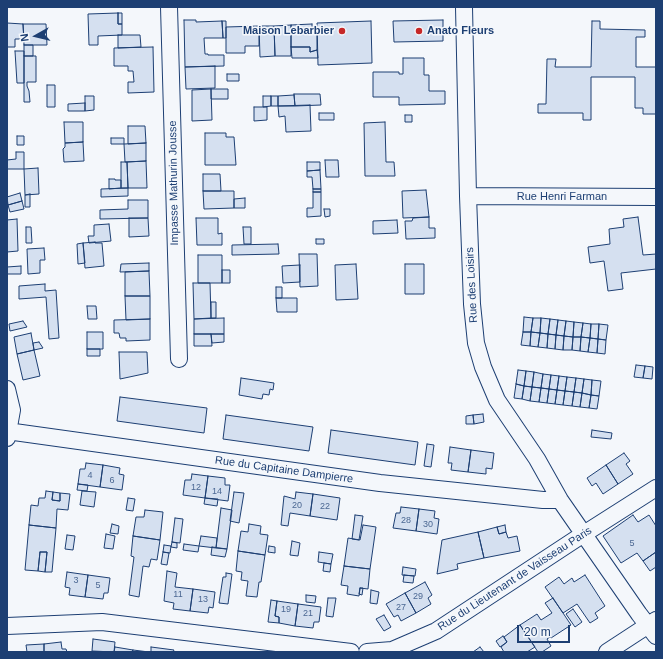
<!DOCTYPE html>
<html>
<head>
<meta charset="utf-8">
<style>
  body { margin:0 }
  #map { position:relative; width:663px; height:659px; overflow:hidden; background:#f4f7fb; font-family:Arial,sans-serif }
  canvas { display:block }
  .frame { position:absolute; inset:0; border:8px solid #1d3f73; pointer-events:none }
  .north { position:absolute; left:16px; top:16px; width:40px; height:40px; -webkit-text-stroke:3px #f4f7fb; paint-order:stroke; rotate:262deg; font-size:11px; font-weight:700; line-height:16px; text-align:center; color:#1d3f73 }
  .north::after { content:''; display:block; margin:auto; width:14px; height:18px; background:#1d3f73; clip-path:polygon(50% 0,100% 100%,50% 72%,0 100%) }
  .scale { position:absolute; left:517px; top:625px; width:53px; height:18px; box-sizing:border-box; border:2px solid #1d3f73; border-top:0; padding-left:5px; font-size:12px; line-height:14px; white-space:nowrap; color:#1d3f73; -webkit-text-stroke:3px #f4f7fb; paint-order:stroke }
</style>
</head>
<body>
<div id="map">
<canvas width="663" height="659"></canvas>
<div class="frame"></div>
<div class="north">N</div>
<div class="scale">20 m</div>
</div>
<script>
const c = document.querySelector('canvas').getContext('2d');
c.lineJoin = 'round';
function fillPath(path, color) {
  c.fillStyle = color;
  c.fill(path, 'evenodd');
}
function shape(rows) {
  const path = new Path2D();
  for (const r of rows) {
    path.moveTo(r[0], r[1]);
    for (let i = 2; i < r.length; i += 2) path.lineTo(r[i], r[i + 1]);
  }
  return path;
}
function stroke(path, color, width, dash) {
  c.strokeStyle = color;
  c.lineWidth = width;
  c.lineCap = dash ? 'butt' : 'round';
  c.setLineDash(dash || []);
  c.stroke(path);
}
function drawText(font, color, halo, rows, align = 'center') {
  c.font = font + ' Arial,sans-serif';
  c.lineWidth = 3;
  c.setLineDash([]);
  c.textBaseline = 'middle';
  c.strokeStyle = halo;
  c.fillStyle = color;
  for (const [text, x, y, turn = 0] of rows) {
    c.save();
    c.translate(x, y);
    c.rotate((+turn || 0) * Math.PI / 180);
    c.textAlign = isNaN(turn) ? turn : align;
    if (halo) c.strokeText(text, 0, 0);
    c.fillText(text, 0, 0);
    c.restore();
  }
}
const building = shape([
  [118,13,118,24,122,24,122,35,98,36,98,45,89,45,88,14,118,13],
  [118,13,122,13,122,24,118,24,118,13],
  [184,20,196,20,196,22,222,21,223,38,204,38,205,54,208,54,208,55,224,55,224,66,185,67,184,20],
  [443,20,443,41,394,42,393,21,443,20],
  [222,21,226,21,226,38,223,38,222,21],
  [371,21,372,63,318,65,317,23,371,21],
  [592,21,600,21,600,29,645,30,645,37,636,37,636,67,656,67,656,114,643,114,643,108,635,108,635,77,591,77,591,120,583,120,583,113,538,113,538,104,546,104,547,59,556,59,555,67,591,67,592,21],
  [7,23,23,24,24,39,15,39,15,47,7,47,7,23],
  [23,24,46,24,47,45,24,45,23,24],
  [312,24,312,33,317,33,317,50,310,52,310,47,291,47,291,25,312,24],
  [291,25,291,56,275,56,274,26,291,25],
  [259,26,274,26,275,56,260,57,259,26],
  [259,26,259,46,245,46,245,53,226,53,226,27,259,26],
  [118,35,140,35,141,47,118,48,118,35],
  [24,45,33,45,33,56,24,56,24,45],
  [153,47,154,92,128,93,128,82,134,82,133,71,128,71,128,66,114,66,114,48,153,47],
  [291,47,310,47,310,52,317,50,318,58,292,58,291,47],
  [15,51,24,51,24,83,17,83,15,51],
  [24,56,36,56,36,82,27,82,27,86,29,91,30,102,24,102,24,56],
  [403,58,424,58,424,75,429,75,429,91,445,91,445,104,399,105,399,97,373,97,373,72,399,72,399,74,403,74,403,58],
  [215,66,215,88,186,89,185,67,215,66],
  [227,74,239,74,239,81,227,81,227,74],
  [47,85,55,85,55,107,47,107,47,85],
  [211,89,228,89,228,99,211,99,211,89],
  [211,89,212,120,192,121,192,90,211,89],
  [294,94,320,94,321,105,295,106,294,94],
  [294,95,295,106,278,106,278,96,294,95],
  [85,96,94,96,94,110,85,111,85,96],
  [263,96,271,96,271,106,263,107,263,96],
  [271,96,278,96,278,106,271,106,271,96],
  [85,103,85,111,68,111,68,104,85,103],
  [310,105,311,131,286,132,285,116,279,117,278,106,310,105],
  [254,107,267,107,267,120,254,121,254,107],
  [319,113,334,113,334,120,319,120,319,113],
  [405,115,412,115,412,122,405,122,405,115],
  [64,122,83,122,83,142,65,143,64,122],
  [385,122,386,162,394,162,395,176,365,176,364,123,385,122],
  [128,126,145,126,146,143,128,144,128,126],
  [205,133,226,133,226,137,234,137,236,165,205,165,205,133],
  [17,136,24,136,24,145,17,145,17,136],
  [111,138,124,138,124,144,111,144,111,138],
  [83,142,84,161,64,162,63,149,65,147,65,143,83,142],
  [146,143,146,161,125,162,124,144,146,143],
  [16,152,24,152,24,169,7,169,7,160,16,159,16,152],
  [325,160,338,160,339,177,326,177,325,160],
  [146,161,147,188,128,188,127,162,146,161],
  [121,162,127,162,128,188,121,188,121,162],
  [307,162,320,162,320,170,307,171,307,162],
  [38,168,39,194,25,195,24,169,38,168],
  [320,170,321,189,313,189,312,177,307,177,307,171,320,170],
  [203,174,220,174,221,191,203,191,203,174],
  [109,179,115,179,115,180,121,180,121,188,109,189,109,179],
  [128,188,128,196,101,197,101,189,128,188],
  [313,189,321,189,321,192,313,192,313,189],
  [426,190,429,217,403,218,402,191,426,190],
  [203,191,234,191,234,208,204,209,203,191],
  [313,192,321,192,321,216,307,217,307,208,313,208,313,192],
  [20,193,22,201,8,205,7,197,20,193],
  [30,194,30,207,25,207,25,195,30,194],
  [245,198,245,208,234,208,234,199,245,198],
  [128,200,148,200,148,218,100,219,100,210,128,209,128,200],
  [22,201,24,209,10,212,8,205,22,201],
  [324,209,330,209,330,216,325,217,324,209],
  [429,217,429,228,435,228,435,238,406,239,405,221,412,221,413,218,429,217],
  [638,217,643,255,656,254,656,269,621,273,623,289,608,291,604,261,590,263,588,247,610,244,609,229,624,227,623,219,638,217],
  [129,218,148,218,149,236,129,237,129,218],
  [196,218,218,218,218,234,222,233,222,245,197,245,196,218],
  [17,219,18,251,7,252,7,220,17,219],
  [397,220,398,233,373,234,373,221,397,220],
  [109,224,111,241,89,243,88,236,94,236,94,225,109,224],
  [26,227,31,227,32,243,26,243,26,227],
  [243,227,251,227,251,244,244,244,243,227],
  [316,239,324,239,324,244,316,244,316,239],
  [95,242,95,243,102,243,104,266,85,268,83,243,95,242],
  [83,243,85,263,78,264,77,244,83,243],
  [278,244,279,254,232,255,232,245,278,244],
  [44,248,45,260,40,260,40,273,28,274,27,249,44,248],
  [299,254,317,254,318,286,300,287,299,254],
  [198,255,222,255,222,283,198,283,198,255],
  [149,263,149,271,120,272,121,264,149,263],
  [356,264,358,299,336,300,335,265,356,264],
  [405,264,424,264,424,294,405,294,405,264],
  [300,265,300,282,283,283,282,266,300,265],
  [21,266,21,274,7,274,7,267,21,266],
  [222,270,230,270,230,283,222,283,222,270],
  [149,271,150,296,125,296,125,272,149,271],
  [193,283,210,283,211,318,194,319,193,283],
  [45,284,45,291,56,290,59,338,49,339,46,297,19,299,19,286,45,284],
  [276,287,282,287,282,298,276,298,276,287],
  [125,296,150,296,150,319,126,320,125,296],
  [276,298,297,298,297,312,277,312,276,298],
  [211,302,216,302,216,318,211,318,211,302],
  [87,306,96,306,97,319,88,319,87,306],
  [524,317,533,318,531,332,523,332,524,317],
  [224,318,224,334,194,334,194,319,224,318],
  [533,318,541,318,540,333,531,332,533,318],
  [541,318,550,319,548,334,540,333,541,318],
  [150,319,150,340,126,341,126,338,120,338,119,333,114,333,114,320,150,319],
  [550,319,558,320,556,335,548,334,550,319],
  [558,320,566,321,564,336,556,335,558,320],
  [23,321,27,327,10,331,9,324,23,321],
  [566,321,574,322,573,337,564,336,566,321],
  [574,322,583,323,581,337,573,337,574,322],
  [583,323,591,324,590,338,581,337,583,323],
  [591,324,599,324,598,339,590,338,591,324],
  [599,324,608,325,606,340,598,339,599,324],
  [87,332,103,332,103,349,87,349,87,332],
  [523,332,531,332,530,346,521,345,523,332],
  [531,332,540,333,538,347,530,346,531,332],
  [31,333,34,350,17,354,14,337,31,333],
  [540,333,548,334,547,348,538,347,540,333],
  [194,334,211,334,212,346,194,346,194,334],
  [211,334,224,334,224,342,212,343,211,334],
  [548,334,556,335,555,349,547,348,548,334],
  [556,335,564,336,563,350,555,349,556,335],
  [564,336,573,337,572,350,563,350,564,336],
  [573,337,581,337,580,351,572,350,573,337],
  [581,337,590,338,588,352,580,351,581,337],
  [590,338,598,339,597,353,588,352,590,338],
  [598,339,606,340,605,354,597,353,598,339],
  [39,342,43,348,34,350,33,343,39,342],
  [87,349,100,349,100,356,87,356,87,349],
  [34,350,40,376,23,380,17,354,34,350],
  [119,352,147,352,148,373,120,379,119,352],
  [636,365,645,366,643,378,634,377,636,365],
  [645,366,653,367,652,379,643,378,645,366],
  [518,370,526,371,524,386,516,384,518,370],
  [526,371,534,372,532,387,524,386,526,371],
  [534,372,543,374,541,388,532,387,534,372],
  [543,374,551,375,549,389,541,388,543,374],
  [551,375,559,376,557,390,549,389,551,375],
  [559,376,567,377,565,391,557,390,559,376],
  [567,377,576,378,574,392,565,391,567,377],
  [241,378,274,383,273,390,270,389,269,395,263,394,262,399,239,395,241,378],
  [576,378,584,379,582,393,574,392,576,378],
  [584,379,592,380,591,395,582,393,584,379],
  [592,380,601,381,599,396,591,395,592,380],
  [516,384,524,386,522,399,514,398,516,384],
  [524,386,532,387,530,401,522,399,524,386],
  [532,387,541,388,539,402,530,401,532,387],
  [541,388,549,389,547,403,539,402,541,388],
  [549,389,557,390,555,404,547,403,549,389],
  [557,390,565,391,563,405,555,404,557,390],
  [565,391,574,392,572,406,563,405,565,391],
  [574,392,582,393,580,407,572,406,574,392],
  [582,393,591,395,589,408,580,407,582,393],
  [591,395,599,396,597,409,589,408,591,395],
  [120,397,207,408,204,433,117,421,120,397],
  [483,414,484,422,474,424,473,415,483,414],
  [226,415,313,427,309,451,223,439,226,415],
  [473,415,474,424,466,424,466,416,473,415],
  [331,430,418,442,415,465,328,453,331,430],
  [592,430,612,433,611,439,591,437,592,430],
  [427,444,434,445,431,467,424,466,427,444],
  [450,447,471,450,468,472,451,470,452,463,448,463,450,447],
  [471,450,494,453,492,469,486,468,486,474,468,472,471,450],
  [624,453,630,461,626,464,633,474,618,484,606,465,624,453],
  [86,463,103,465,100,487,78,484,80,469,85,469,86,463],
  [103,465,120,468,119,474,124,475,122,490,100,487,103,465],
  [606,465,618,484,603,494,596,483,592,486,587,478,606,465],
  [192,474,208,476,205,498,183,495,185,480,191,480,192,474],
  [208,476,225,478,225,485,230,485,228,501,205,498,208,476],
  [78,484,88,485,87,491,77,490,78,484],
  [46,491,53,492,52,500,60,501,60,493,70,494,68,510,57,509,56,528,29,525,31,505,38,506,39,498,45,498,46,491],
  [82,491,96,492,94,507,80,505,82,491],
  [53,492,60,493,60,501,52,500,53,492],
  [234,492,244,493,239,523,230,521,234,492],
  [296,492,313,494,310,516,290,513,288,526,281,525,284,496,295,499,296,492],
  [313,494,340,498,337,520,310,516,313,494],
  [128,498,135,499,133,511,126,510,128,498],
  [205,498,218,499,217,506,204,504,205,498],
  [401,507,419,509,416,531,393,528,396,513,400,513,401,507],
  [221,508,232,510,227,549,216,548,221,508],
  [419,509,435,511,434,518,439,519,437,534,416,531,419,509],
  [145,510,163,512,160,540,133,536,136,517,144,517,145,510],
  [355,515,363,516,359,540,352,539,355,515],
  [633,515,638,522,649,515,656,526,656,552,643,561,637,553,621,563,603,536,633,515],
  [175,518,183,519,180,543,172,542,175,518],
  [112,524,119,526,118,534,110,533,112,524],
  [249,524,261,526,260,534,268,535,265,555,238,551,241,531,248,532,249,524],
  [29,525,56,528,52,572,45,572,47,552,40,552,38,571,25,570,29,525],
  [363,525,376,527,370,569,344,566,348,538,360,540,363,525],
  [505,525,506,532,499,534,497,527,505,525],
  [497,527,499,534,506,532,508,538,517,536,520,551,484,558,478,532,497,527],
  [478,532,484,558,457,564,458,569,437,574,442,540,478,532],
  [106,534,115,536,113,549,104,548,106,534],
  [67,535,75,536,73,550,65,549,67,535],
  [133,536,160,540,157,560,151,559,149,567,143,566,139,597,129,595,134,557,131,556,133,536],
  [201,536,217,538,216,548,199,546,201,536],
  [292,541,300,543,298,556,290,555,292,541],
  [172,542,177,543,177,548,171,547,172,542],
  [184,544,199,546,198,552,183,550,184,544],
  [164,545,171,546,170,553,163,552,164,545],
  [269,546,275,547,275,553,268,552,269,546],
  [212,547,227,549,225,557,211,555,212,547],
  [238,551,265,555,261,582,259,582,257,597,246,596,248,581,241,580,242,572,236,571,238,551],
  [40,552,47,552,45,572,38,571,40,552],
  [163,552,169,553,167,565,161,564,163,552],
  [319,552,333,554,331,564,318,562,319,552],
  [656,552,656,567,650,571,643,561,656,552],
  [324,563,331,564,330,572,323,571,324,563],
  [344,566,370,569,368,589,360,588,359,596,347,594,348,586,341,585,344,566],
  [403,567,416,569,415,576,402,575,403,567],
  [167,571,177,573,175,587,193,589,190,611,173,609,174,603,164,601,167,571],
  [67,572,88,575,85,597,69,595,70,588,65,587,67,572],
  [226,573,232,574,228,604,219,603,223,577,226,577,226,573],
  [88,575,110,578,108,593,104,593,103,599,85,597,88,575],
  [404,575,414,576,413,583,403,582,404,575],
  [585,575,605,606,595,613,598,618,590,623,577,604,563,613,545,587,559,577,564,584,572,578,574,582,585,575],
  [425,582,432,595,428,598,431,604,416,613,405,593,425,582],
  [360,588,363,588,362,595,359,594,360,588],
  [193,589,215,592,213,608,209,607,208,613,190,611,193,589],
  [371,590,379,592,377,604,370,603,371,590],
  [405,593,416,613,401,621,398,615,394,617,386,604,405,593],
  [306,595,316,596,315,603,306,602,306,595],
  [328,598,336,598,333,617,326,616,328,598],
  [553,598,571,625,551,638,550,637,547,639,551,646,542,652,538,652,520,625,537,614,541,620,552,613,545,603,553,598],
  [271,600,277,601,275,616,279,617,279,623,268,622,271,600],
  [277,601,298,604,295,626,279,623,279,617,275,616,277,601],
  [298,604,321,607,319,622,314,622,313,628,295,626,298,604],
  [573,609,582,622,575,627,566,614,573,609],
  [384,615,391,627,384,631,376,619,384,615],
  [520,625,535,647,527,652,504,652,501,647,507,642,504,637,520,625],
  [503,636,507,642,500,647,496,641,503,636],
  [93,639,115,642,114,652,92,651,93,639],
  [61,642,62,649,66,649,67,652,44,652,44,644,61,642],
  [44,644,44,652,27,652,26,645,44,644],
  [115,647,133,650,132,652,114,652,115,647],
  [151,647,174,650,173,652,151,652,151,647],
  [480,647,484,652,473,652,480,647],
  [133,650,149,652,132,652,133,650]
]);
fillPath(building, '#d5e0f0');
stroke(building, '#1d3f73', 1);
const street = shape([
  [169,7,179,359],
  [464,7,468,196,472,304,476,343,483,367,497,400,537,459,560,500,639,614,656,636],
  [468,196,656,197],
  [7,389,12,410,7,438],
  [7,431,380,483,543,500,560,500],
  [7,626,102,622,351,652],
  [367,652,392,650,436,631,576,539,656,488],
  [607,652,656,620]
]);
stroke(street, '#1d3f73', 18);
stroke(street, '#f4f7fb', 16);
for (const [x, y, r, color] of [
  [342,31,4,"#c62828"],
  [419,31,4,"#c62828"]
]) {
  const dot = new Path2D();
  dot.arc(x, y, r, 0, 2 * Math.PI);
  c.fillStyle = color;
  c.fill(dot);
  stroke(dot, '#f4f7fb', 1.5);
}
drawText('9px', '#4b6792', null, [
  ["4",90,476],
  ["6",112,481],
  ["12",196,488],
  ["14",217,492],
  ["20",297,506],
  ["22",325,507],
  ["28",406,521],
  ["30",428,525],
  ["5",632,544],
  ["3",76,581],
  ["5",98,586],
  ["11",178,595],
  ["29",418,597],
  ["13",203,600],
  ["27",401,608],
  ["19",286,610],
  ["21",308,614]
]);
drawText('bold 11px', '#1d3f73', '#f4f7fb', [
  ["Maison Lebarbier",334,31],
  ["Anato Fleurs",427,31,"left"]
], 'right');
drawText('11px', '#1d3f73', '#f4f7fb', [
  ["Impasse Mathurin Jousse",174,183,-91],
  ["Rue Henri Farman",562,197],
  ["Rue des Loisirs",472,285,-93],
  ["Rue du Capitaine Dampierre",284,470,8],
  ["Rue du Lieutenant de Vaisseau Paris",515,579,-33]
]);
</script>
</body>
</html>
